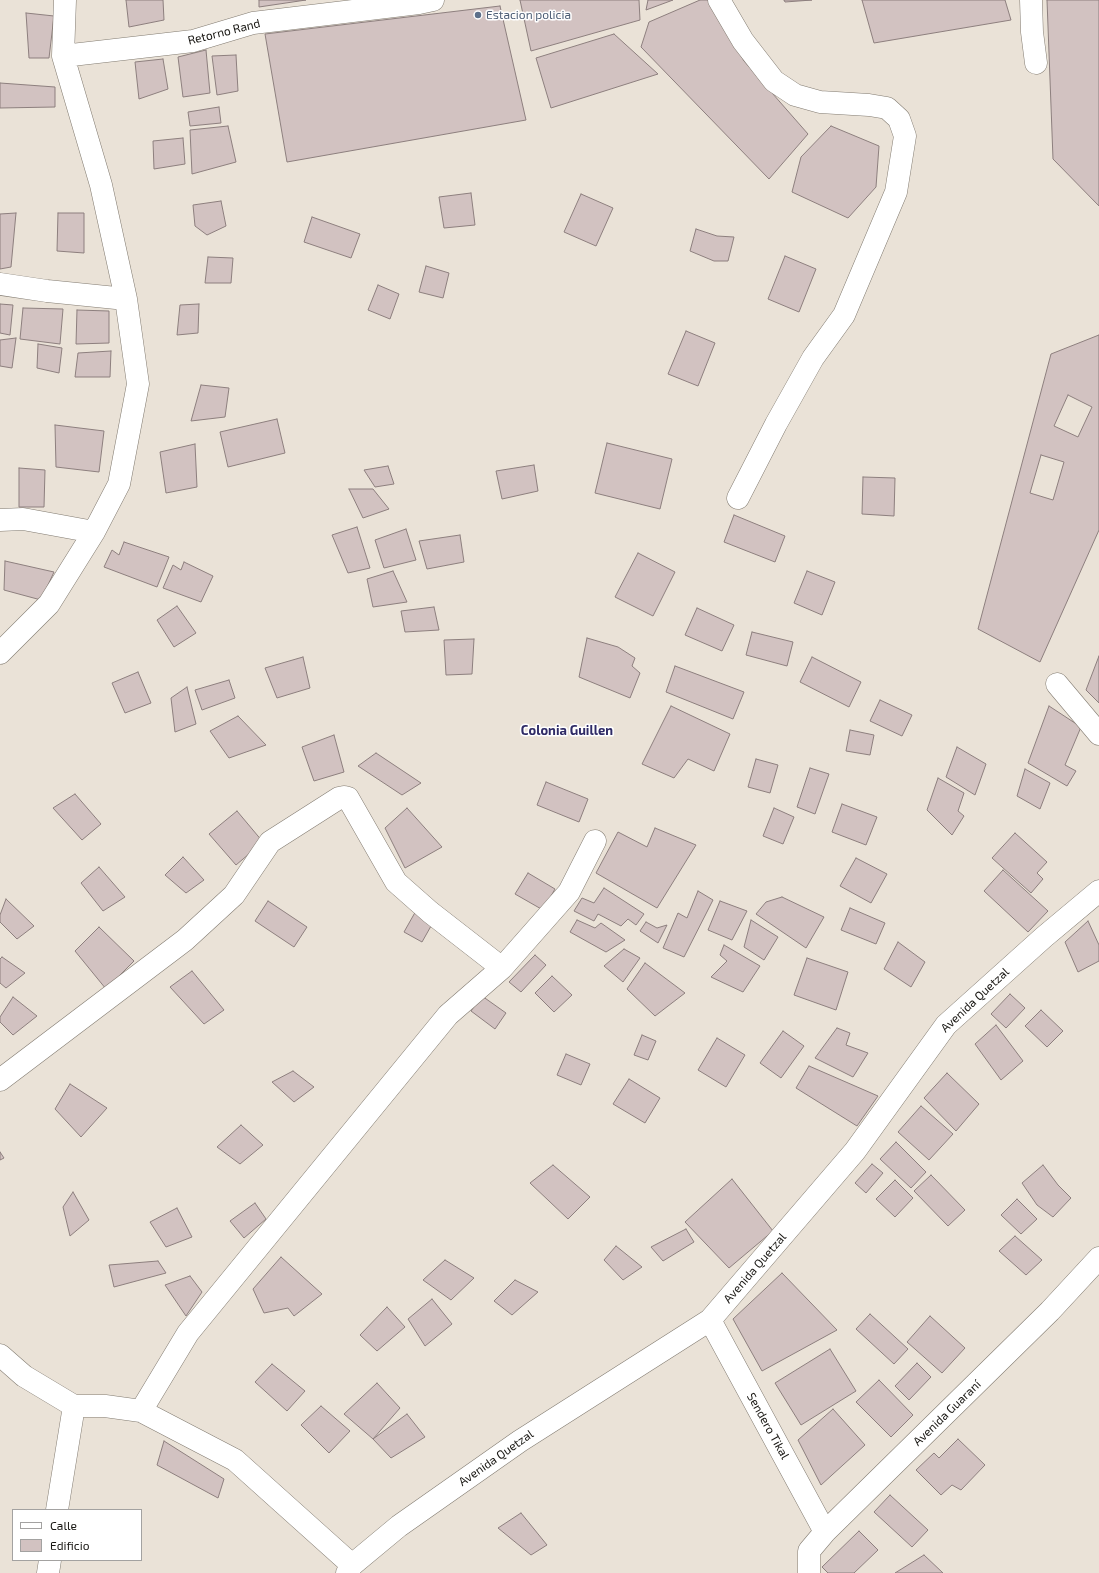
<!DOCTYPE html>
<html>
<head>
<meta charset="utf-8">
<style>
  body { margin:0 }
  #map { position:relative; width:1099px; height:1573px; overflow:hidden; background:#eae2d7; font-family:"Exo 2",sans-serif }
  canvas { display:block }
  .legend { position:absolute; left:12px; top:1509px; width:130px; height:52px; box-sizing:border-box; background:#fff; border:1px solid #a3a2a1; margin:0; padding:5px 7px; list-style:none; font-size:12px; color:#191713 }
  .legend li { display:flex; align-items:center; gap:8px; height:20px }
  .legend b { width:20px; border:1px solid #a3a2a1 }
</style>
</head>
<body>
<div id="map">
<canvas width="1099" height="1573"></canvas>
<ul class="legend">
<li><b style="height:5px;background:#fff"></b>Calle</li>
<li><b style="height:11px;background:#d2c2c1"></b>Edificio</li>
</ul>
</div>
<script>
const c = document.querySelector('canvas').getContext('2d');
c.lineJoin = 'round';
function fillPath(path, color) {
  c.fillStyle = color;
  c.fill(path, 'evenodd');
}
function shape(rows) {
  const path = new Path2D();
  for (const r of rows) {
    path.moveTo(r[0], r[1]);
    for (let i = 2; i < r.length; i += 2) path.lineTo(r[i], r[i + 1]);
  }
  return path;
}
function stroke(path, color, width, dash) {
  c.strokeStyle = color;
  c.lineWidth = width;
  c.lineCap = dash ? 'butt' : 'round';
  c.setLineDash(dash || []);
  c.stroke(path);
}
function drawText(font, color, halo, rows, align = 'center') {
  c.font = font + ' "Exo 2",sans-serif';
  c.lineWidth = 3;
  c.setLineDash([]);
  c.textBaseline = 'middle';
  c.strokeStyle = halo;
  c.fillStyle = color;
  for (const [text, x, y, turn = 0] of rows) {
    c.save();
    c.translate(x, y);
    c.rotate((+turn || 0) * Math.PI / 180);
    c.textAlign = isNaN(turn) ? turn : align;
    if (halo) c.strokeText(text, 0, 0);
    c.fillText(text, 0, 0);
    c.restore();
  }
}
const building = shape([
  [126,0,163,0,164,20,129,27,126,0],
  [259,0,306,0,259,7,259,0],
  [520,0,639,0,640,20,531,51,520,0],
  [648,0,673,0,646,10,648,0],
  [700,0,709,0,744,61,808,134,769,179,641,47,649,22,700,0],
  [784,0,812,0,785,2,784,0],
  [862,0,1005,0,1011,20,874,43,862,0],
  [1047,0,1099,0,1099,206,1053,159,1047,0],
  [500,6,526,120,287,162,265,34,500,6],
  [26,13,54,16,49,58,29,58,26,13],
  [614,34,658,74,551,108,536,58,614,34],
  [206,50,210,93,183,97,178,57,206,50],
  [236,55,238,91,217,95,212,56,236,55],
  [163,59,168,89,139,99,135,62,163,59],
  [0,83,55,87,55,107,0,108,0,83],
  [219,107,221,123,190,126,188,112,219,107],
  [228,126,236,162,192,174,190,130,228,126],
  [831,126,879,146,876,187,848,218,792,192,801,157,831,126],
  [183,138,185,164,154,169,153,141,183,138],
  [471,193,475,225,444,228,439,197,471,193],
  [581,194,613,208,596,246,564,232,581,194],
  [221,201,226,226,207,235,195,226,193,205,221,201],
  [16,213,11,267,0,269,0,214,16,213],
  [58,213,84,213,84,253,57,251,58,213],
  [312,217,360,234,351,258,304,242,312,217],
  [696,229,717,236,734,237,728,261,714,261,690,251,696,229],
  [785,256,816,269,799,312,768,299,785,256],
  [208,257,233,258,231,283,205,283,208,257],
  [426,266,449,273,443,298,419,292,426,266],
  [378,285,399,294,390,319,368,310,378,285],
  [0,304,13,305,10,335,0,333,0,304],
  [199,304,198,333,177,335,180,305,199,304],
  [23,308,63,309,60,344,20,339,23,308],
  [77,310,109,311,109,343,76,344,77,310],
  [686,331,715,343,698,386,668,374,686,331],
  [1099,335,1099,530,1040,662,978,629,1051,354,1099,335],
  [16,338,12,368,0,366,0,340,16,338],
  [38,344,62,348,59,373,37,368,38,344],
  [111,351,110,377,75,377,78,353,111,351],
  [201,385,229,388,225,417,191,421,201,385],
  [1068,395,1092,407,1078,437,1054,426,1068,395],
  [277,419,285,453,228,467,220,432,277,419],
  [55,425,104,431,99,472,56,467,55,425],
  [607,443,672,459,660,509,595,493,607,443],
  [195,444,197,487,166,493,160,452,195,444],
  [1041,455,1064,462,1053,500,1030,493,1041,455],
  [534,465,538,491,502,499,496,471,534,465],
  [388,466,394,484,375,487,364,470,388,466],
  [19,468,45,470,44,507,19,507,19,468],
  [863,477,895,478,894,516,862,514,863,477],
  [349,489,373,489,389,509,363,518,349,489],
  [734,515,785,536,775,562,724,542,734,515],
  [357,527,370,568,348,573,332,535,357,527],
  [406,529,416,560,384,568,375,540,406,529],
  [460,535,464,562,427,569,419,541,460,535],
  [124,542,169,557,157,587,104,567,112,550,119,555,124,542],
  [638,553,675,572,653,616,615,597,638,553],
  [5,561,54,572,41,600,4,590,5,561],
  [184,562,213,576,201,602,163,588,173,565,181,570,184,562],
  [393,571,407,602,373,607,367,579,393,571],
  [807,571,835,582,822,615,794,603,807,571],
  [177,606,196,633,174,647,157,620,177,606],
  [434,607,439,630,405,632,401,611,434,607],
  [697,608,734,625,722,651,685,635,697,608],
  [752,632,793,642,787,666,746,655,752,632],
  [587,638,618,647,635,658,632,666,640,673,630,698,579,677,587,638],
  [474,639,472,674,446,675,444,640,474,639],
  [1099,656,1099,703,1086,690,1099,656],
  [303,657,310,688,277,698,265,668,303,657],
  [812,657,861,682,849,707,800,682,812,657],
  [675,666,744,692,733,719,666,692,675,666],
  [138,672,151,703,125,713,112,683,138,672],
  [229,680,235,698,202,710,195,690,229,680],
  [187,687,196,724,175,732,171,698,187,687],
  [880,700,912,715,902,736,870,721,880,700],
  [671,706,730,734,714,771,688,759,674,778,642,764,671,706],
  [1049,706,1081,727,1065,765,1076,771,1067,786,1028,763,1049,706],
  [238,716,266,745,229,758,210,731,238,716],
  [850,730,874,735,870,755,846,751,850,730],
  [334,735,344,772,314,781,302,747,334,735],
  [957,747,986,764,975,795,946,777,957,747],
  [376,753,421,783,402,795,358,766,376,753],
  [756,759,778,765,770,793,748,787,756,759],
  [810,768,829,774,815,814,797,807,810,768],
  [1025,769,1050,783,1040,809,1017,796,1025,769],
  [938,778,964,793,958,811,964,816,952,835,927,810,938,778],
  [546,782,588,799,579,822,537,805,546,782],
  [75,794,101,824,82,840,53,808,75,794],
  [842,804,877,817,866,845,832,832,842,804],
  [407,808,442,847,405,868,385,828,407,808],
  [774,808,794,817,783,844,763,836,774,808],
  [237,811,263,842,236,865,209,834,237,811],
  [655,828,696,845,657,908,596,873,618,832,647,847,655,828],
  [1015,833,1047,862,1037,873,1043,879,1031,893,992,858,1015,833],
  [183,857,204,880,186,893,165,875,183,857],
  [856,858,887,874,871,903,840,886,856,858],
  [99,867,125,897,103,911,81,883,99,867],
  [1003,870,1048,911,1028,932,984,891,1003,870],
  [528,873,555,889,543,910,515,894,528,873],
  [604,888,644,914,636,925,628,919,621,926,598,914,594,921,574,911,582,898,594,903,604,888],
  [698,891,713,900,684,957,663,948,678,913,687,918,698,891],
  [782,897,824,917,806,948,756,914,766,902,782,897],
  [6,899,34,926,17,939,0,922,0,915,6,899],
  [268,901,307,927,294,947,255,921,268,901],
  [720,901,747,911,732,940,708,930,720,901],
  [850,908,885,923,876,944,841,930,850,908],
  [417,909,435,919,422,942,404,932,417,909],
  [577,920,595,928,601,923,625,940,606,952,570,932,577,920],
  [751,920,778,937,764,960,744,947,751,920],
  [1088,921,1099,945,1099,961,1078,972,1065,942,1088,921],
  [646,922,657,928,667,925,658,943,640,931,646,922],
  [99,927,134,961,106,989,75,951,99,927],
  [898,942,925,962,911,987,884,969,898,942],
  [724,945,760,966,743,992,711,977,727,961,720,955,724,945],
  [624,949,640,958,623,982,604,966,624,949],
  [535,955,546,965,521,992,509,982,535,955],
  [2,957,25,973,6,988,0,983,0,959,2,957],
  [807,958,848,972,836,1010,794,995,807,958],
  [645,963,685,993,655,1016,627,989,645,963],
  [192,971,224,1010,204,1024,170,987,192,971],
  [552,976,572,995,554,1012,535,993,552,976],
  [1010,994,1025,1008,1006,1028,991,1014,1010,994],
  [482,996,506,1013,495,1029,471,1011,482,996],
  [13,997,37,1016,13,1035,0,1022,0,1017,13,997],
  [1041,1010,1063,1031,1047,1047,1025,1026,1041,1010],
  [996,1025,1023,1061,1001,1080,975,1044,996,1025],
  [837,1028,850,1033,846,1045,868,1053,853,1077,815,1058,837,1028],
  [783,1031,804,1046,781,1078,760,1063,783,1031],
  [642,1035,656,1041,648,1060,634,1055,642,1035],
  [717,1038,745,1055,726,1087,698,1070,717,1038],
  [566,1054,590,1064,581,1085,557,1075,566,1054],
  [809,1066,878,1096,857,1126,796,1088,809,1066],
  [293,1071,314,1087,294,1102,272,1082,293,1071],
  [947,1073,979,1104,956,1131,924,1098,947,1073],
  [629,1079,660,1098,645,1123,613,1104,629,1079],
  [70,1084,107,1108,81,1137,55,1109,70,1084],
  [921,1106,953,1134,929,1160,898,1132,921,1106],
  [241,1125,263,1145,240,1164,217,1147,241,1125],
  [896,1142,926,1172,911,1188,880,1159,896,1142],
  [0,1152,4,1158,0,1160,0,1152],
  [872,1164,883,1173,866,1193,855,1183,872,1164],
  [553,1165,590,1197,568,1219,530,1183,553,1165],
  [1043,1165,1058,1185,1071,1198,1053,1217,1037,1205,1022,1183,1043,1165],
  [931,1175,965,1210,948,1226,914,1191,931,1175],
  [732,1179,773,1231,729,1268,685,1222,732,1179],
  [895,1180,913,1198,895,1217,876,1199,895,1180],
  [73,1192,89,1220,70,1236,63,1207,73,1192],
  [1017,1199,1037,1219,1021,1234,1001,1215,1017,1199],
  [255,1203,266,1219,244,1238,230,1221,255,1203],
  [177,1208,192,1237,166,1247,150,1222,177,1208],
  [686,1229,694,1242,663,1261,651,1247,686,1229],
  [1015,1236,1042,1260,1026,1275,999,1251,1015,1236],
  [616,1246,642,1267,623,1280,604,1260,616,1246],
  [281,1257,322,1294,294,1316,288,1308,264,1313,253,1289,281,1257],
  [445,1260,474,1278,451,1300,423,1280,445,1260],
  [158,1261,166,1273,114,1287,109,1265,158,1261],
  [782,1273,837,1330,762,1371,733,1319,782,1273],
  [190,1276,202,1292,186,1316,165,1285,190,1276],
  [515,1280,538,1292,512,1315,494,1301,515,1280],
  [432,1299,452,1324,425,1346,408,1319,432,1299],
  [387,1307,405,1327,377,1351,360,1335,387,1307],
  [870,1314,908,1349,894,1364,856,1329,870,1314],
  [930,1316,965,1348,942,1373,907,1342,930,1316],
  [830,1349,856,1391,801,1425,775,1383,830,1349],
  [917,1363,931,1377,909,1400,895,1386,917,1363],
  [272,1364,305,1391,287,1411,255,1382,272,1364],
  [879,1380,913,1415,891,1437,856,1402,879,1380],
  [377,1383,400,1408,373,1439,344,1414,377,1383],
  [321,1406,350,1431,329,1453,301,1425,321,1406],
  [833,1409,865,1445,821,1485,798,1440,833,1409],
  [407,1414,425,1437,391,1458,373,1439,407,1414],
  [958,1439,985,1465,961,1490,952,1485,941,1495,916,1470,934,1453,939,1458,958,1439],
  [164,1441,224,1479,218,1498,157,1465,164,1441],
  [890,1495,928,1530,912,1547,874,1512,890,1495],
  [521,1513,547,1545,531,1555,498,1528,521,1513],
  [859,1531,878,1550,854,1573,828,1573,822,1567,859,1531],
  [924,1555,943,1573,895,1573,924,1555]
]);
fillPath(building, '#d2c2c1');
stroke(building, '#8d7f7e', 1);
const minor = shape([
  [719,0,743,41,774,81,795,95,820,102,869,105,887,108,899,119,905,136,896,192,844,315,813,358,776,424,738,498],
  [1031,0,1032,32,1036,63],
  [63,56,193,41,253,23,419,3,433,0],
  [0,284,47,291,126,299],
  [0,520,23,519,94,532],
  [0,653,49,604,94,532,119,484,138,384,126,299,101,185,63,56,65,0],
  [1057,684,1099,734],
  [0,1080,185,940,234,895,270,842,339,798,344,797,348,798,396,882,430,912,502,968],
  [710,1320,825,1532],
  [0,1355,24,1376,74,1406,105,1406,141,1411,235,1460,352,1565],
  [141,1411,188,1333,448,1015,502,968,569,892,595,841],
  [57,1510,74,1406],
  [48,1573,50,1560],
  [347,1573,352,1565,399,1526,520,1441,710,1320,855,1151,946,1025,1044,937,1099,891],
  [809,1573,809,1551,825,1532,1050,1311,1099,1258]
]);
stroke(minor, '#827b71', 23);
stroke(minor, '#fff', 22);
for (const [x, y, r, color] of [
  [478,15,4,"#5c6f8a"]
]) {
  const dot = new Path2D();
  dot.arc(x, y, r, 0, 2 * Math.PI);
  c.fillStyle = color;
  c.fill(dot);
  stroke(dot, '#fff', 1.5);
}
drawText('12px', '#4e5e75', '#fff', [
  ["Estacion policia",486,15]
], 'left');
drawText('12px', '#191713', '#fff', [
  ["Retorno Rand",224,32,-14],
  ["Avenida Quetzal",975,1000,-43],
  ["Avenida Quetzal",755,1268,-49],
  ["Avenida Guaraní",947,1413,-44],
  ["Sendero Tikal",768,1426,61],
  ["Avenida Quetzal",496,1458,-35]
]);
drawText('bold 13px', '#2f2b66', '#fff', [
  ["Colonia Guillen",567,731]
]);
</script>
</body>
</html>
